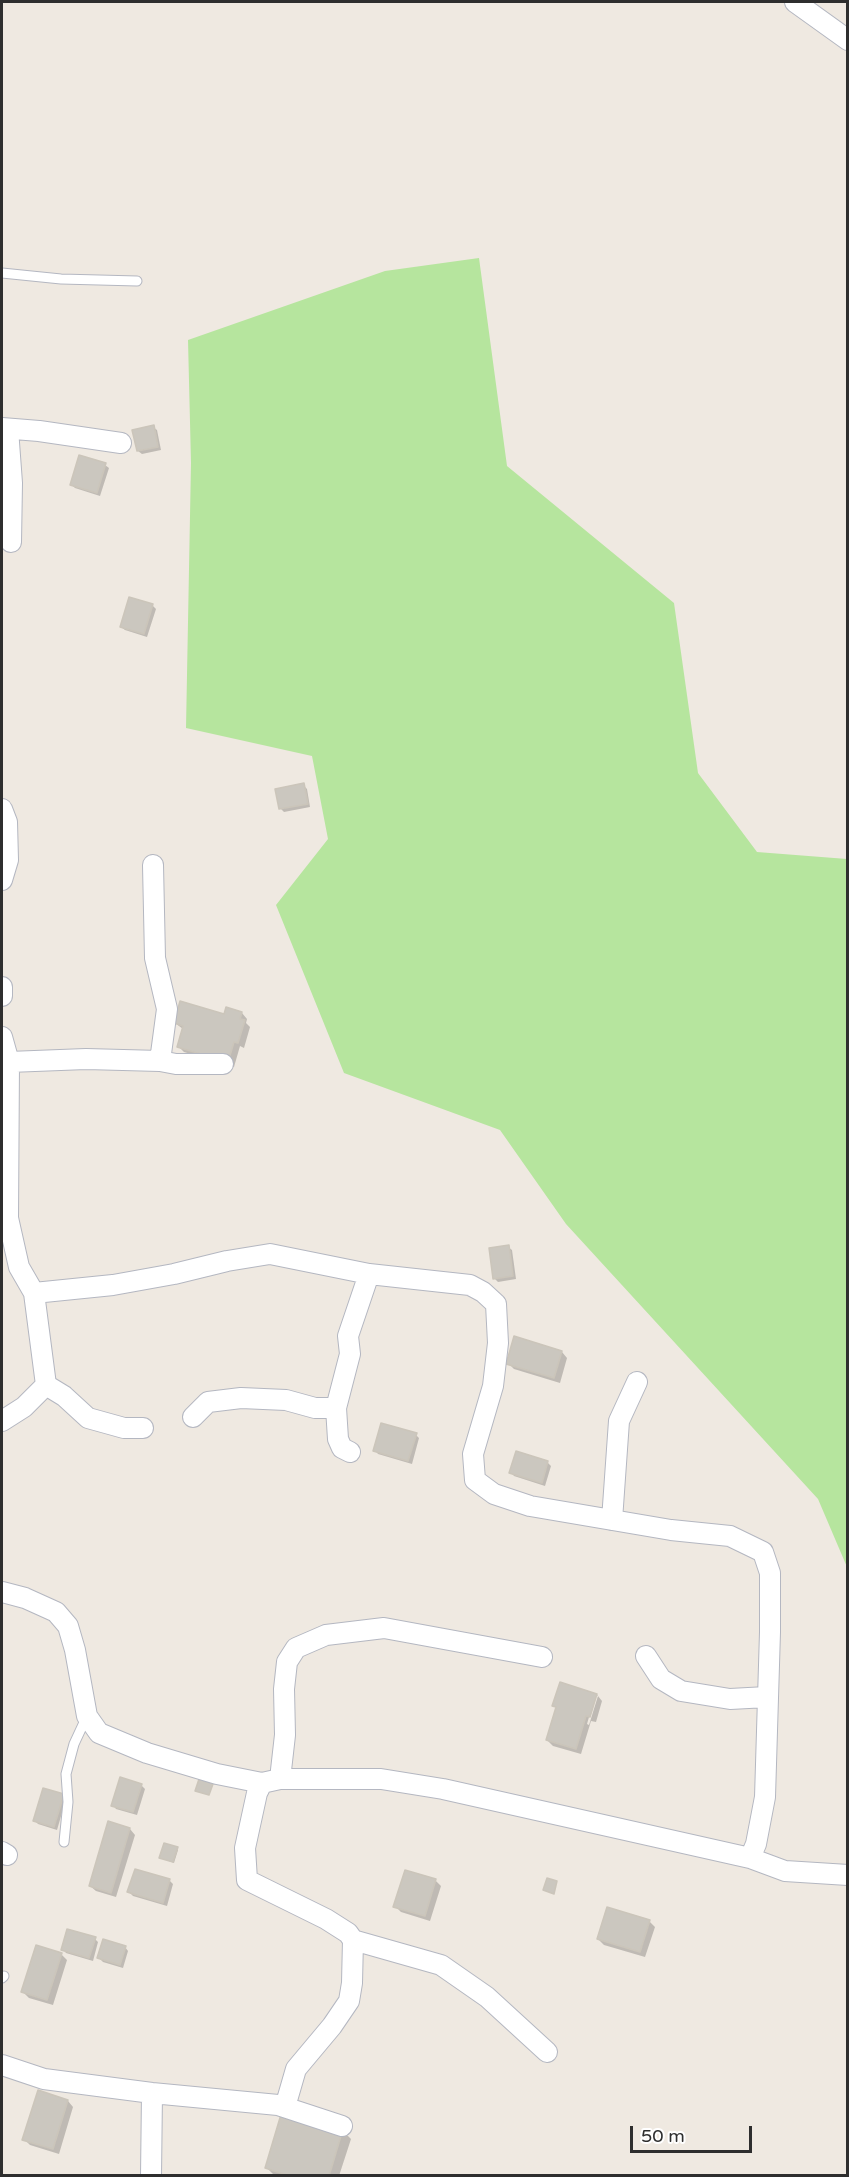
<!DOCTYPE html>
<html>
<head>
<meta charset="utf-8">
<style>
  body { margin:0 }
  #map { position:relative; width:849px; height:2177px; overflow:hidden; background:#efe9e1; font-family:"Varela Round",sans-serif }
  canvas { display:block }
  .frame { position:absolute; inset:0; border:3px solid #2e2e2e; pointer-events:none }
  .scale { position:absolute; left:630px; top:2126px; width:122px; height:27px; box-sizing:border-box; border:3px solid #2e2e2e; border-top:0; padding-left:8px; font-size:18px; line-height:21px; white-space:nowrap; color:#2e2e2e; -webkit-text-stroke:4px #fff; paint-order:stroke }
</style>
</head>
<body>
<div id="map">
<canvas width="849" height="2177"></canvas>
<div class="frame"></div>
<div class="scale">50 m</div>
</div>
<script>
const c = document.querySelector('canvas').getContext('2d');
c.lineJoin = 'round';
function fillPath(path, color) {
  c.fillStyle = color;
  c.fill(path, 'evenodd');
}
function shape(rows) {
  const path = new Path2D();
  for (const r of rows) {
    path.moveTo(r[0], r[1]);
    for (let i = 2; i < r.length; i += 2) path.lineTo(r[i], r[i + 1]);
  }
  return path;
}
function stroke(path, color, width, dash) {
  c.strokeStyle = color;
  c.lineWidth = width;
  c.lineCap = dash ? 'butt' : 'round';
  c.setLineDash(dash || []);
  c.stroke(path);
}
fillPath(shape([
  [479,258,507,466,674,603,698,773,757,852,847,859,847,1567,818,1499,566,1224,500,1130,344,1073,276,905,328,839,312,756,186,728,191,463,188,340,385,271]
]), '#b6e59e');
fillPath(shape([
  [153,427,157,430,161,450,142,454,138,451],
  [105,465,109,468,100,496,75,488,72,485],
  [152,605,156,609,147,637,125,630,121,627],
  [303,785,307,789,310,807,284,812,280,808],
  [242,1013,247,1019,246,1023,250,1027,244,1048,240,1046,234,1067,184,1052,178,1046,183,1029,175,1023],
  [508,1247,512,1250,516,1279,498,1282,494,1278],
  [562,1352,567,1358,560,1383,514,1369,508,1363],
  [416,1435,419,1438,412,1464,378,1454,375,1450],
  [517,1453,548,1463,551,1466,545,1486,514,1476,511,1472],
  [597,1695,598,1696,595,1696,587,1724,589,1725,598,1696,602,1701,596,1722,591,1721,581,1754,553,1746,547,1740,557,1708,554,1705],
  [141,1785,145,1789,137,1815,116,1809,113,1805],
  [63,1796,66,1799,57,1830,38,1824,34,1820],
  [130,1829,135,1835,116,1897,96,1891,90,1886],
  [177,1849,178,1850,174,1863,161,1858],
  [435,1880,441,1886,430,1921,401,1912,395,1906],
  [170,1881,173,1884,167,1906,133,1896,129,1892],
  [649,1921,655,1927,645,1957,604,1945,598,1939],
  [95,1939,98,1942,93,1961,66,1953,63,1949],
  [125,1947,128,1951,123,1968,103,1962,99,1958],
  [61,1954,67,1960,53,2005,29,1998,23,1992],
  [68,2101,73,2107,59,2154,30,2145,24,2139],
  [343,2131,351,2139,339,2176,275,2176,266,2167]
]), '#0003');
const building = shape([
  [154,425,158,447,137,451,132,430,154,425],
  [79,455,106,463,97,493,70,485,79,455],
  [129,597,153,604,144,634,120,627,129,597],
  [304,783,308,804,279,809,275,789,304,783],
  [180,1001,224,1014,226,1007,242,1012,240,1019,245,1020,238,1043,234,1042,228,1062,177,1047,183,1026,174,1023,180,1001],
  [509,1245,513,1276,493,1279,489,1248,509,1245],
  [514,1336,562,1351,554,1378,506,1364,514,1336],
  [381,1423,417,1433,408,1461,373,1451,381,1423],
  [516,1451,548,1461,542,1483,509,1473,516,1451],
  [560,1682,597,1694,590,1717,586,1716,576,1749,546,1740,556,1707,552,1706,560,1682],
  [120,1777,142,1784,133,1812,111,1806,120,1777],
  [199,1779,213,1784,209,1795,195,1791,199,1779],
  [43,1788,64,1794,54,1827,33,1821,43,1788],
  [108,1821,130,1828,111,1893,89,1886,108,1821],
  [164,1843,178,1847,173,1862,159,1858,164,1843],
  [135,1869,170,1879,163,1903,127,1892,135,1869],
  [405,1870,436,1879,425,1916,393,1907,405,1870],
  [547,1878,557,1881,554,1894,543,1890,547,1878],
  [607,1907,650,1920,640,1952,597,1939,607,1907],
  [67,1929,96,1937,89,1958,61,1950,67,1929],
  [103,1939,126,1946,120,1965,97,1958,103,1939],
  [36,1945,62,1953,47,2000,21,1992,36,1945],
  [38,2090,68,2100,53,2149,22,2140,38,2090],
  [282,2111,343,2129,329,2176,290,2176,265,2168,282,2111]
]);
fillPath(building, '#cbc7bf');
stroke(building, '#cbc5ba', 1.5);
const lane = shape([
  [2,273,61,279,137,281],
  [64,1842,68,1802,66,1774,74,1744,87,1716],
  [2,1978,4,1976]
]);
const street = shape([
  [795,2,848,40],
  [2,428,39,431,121,443],
  [8,429,12,483,11,542],
  [2,809,7,822,8,860,2,880],
  [153,865,155,958,167,1009,160,1061],
  [2,987,2,996],
  [2,1037,9,1062,8,1218,19,1267,34,1293,46,1385,24,1407,2,1421],
  [9,1062,86,1059,160,1061,176,1064,223,1064],
  [46,1385,64,1396,88,1418,124,1428,143,1428],
  [193,1417,208,1402,241,1398,286,1400,315,1408,336,1408],
  [350,1452,342,1448,338,1439,336,1408,350,1354,348,1336,369,1274],
  [612,1520,619,1421,637,1382],
  [2,1592,25,1598,56,1612,68,1626,75,1650,87,1716,99,1733,147,1753,217,1774,262,1783,280,1779,381,1779,443,1789,750,1858,756,1844,765,1797,770,1632,770,1573,763,1552,730,1536,671,1530,530,1506,494,1494,475,1480,473,1454,493,1386,498,1343,496,1304,483,1292,470,1285,369,1274,270,1254,227,1261,174,1274,113,1285,34,1293],
  [646,1656,661,1679,681,1691,730,1699,767,1697],
  [280,1779,285,1735,284,1689,287,1662,296,1648,326,1635,384,1628,542,1657],
  [262,1783,257,1793,245,1848,247,1880,326,1919,348,1933,353,1940,352,1983,349,2001,332,2026,296,2069,285,2107],
  [2,1852,7,1855],
  [750,1858,785,1871,848,1875],
  [353,1940,441,1965,487,1997,547,2052],
  [2,2065,44,2079,152,2093,278,2105,342,2126],
  [151,2176,152,2093]
]);
stroke(lane, '#b4b7c1', 11);
stroke(street, '#b4b7c1', 22);
stroke(lane, '#fff', 9);
stroke(street, '#fff', 20);
</script>
</body>
</html>
